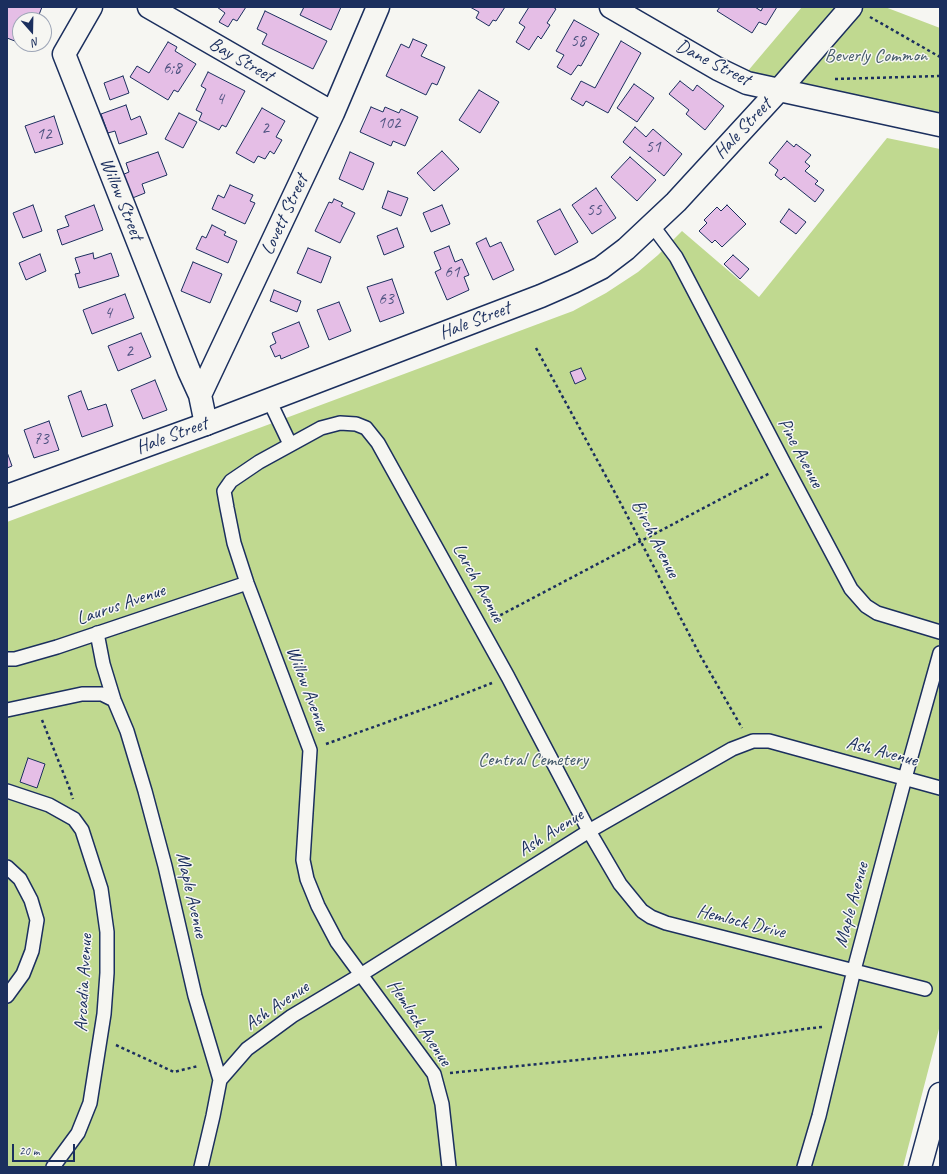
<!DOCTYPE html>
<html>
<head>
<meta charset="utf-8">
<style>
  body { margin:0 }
  #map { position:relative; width:947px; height:1174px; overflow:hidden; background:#f6f6f2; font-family:Caveat,sans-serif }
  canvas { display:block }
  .frame { position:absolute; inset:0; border:8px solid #1b2f5e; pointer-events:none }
  .north { position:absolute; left:12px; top:12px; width:40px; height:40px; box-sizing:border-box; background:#f6f6f2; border:1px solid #9ea6b7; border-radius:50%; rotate:160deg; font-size:11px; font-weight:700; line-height:16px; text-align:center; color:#1b2f5e }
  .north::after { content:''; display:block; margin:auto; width:14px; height:18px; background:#1b2f5e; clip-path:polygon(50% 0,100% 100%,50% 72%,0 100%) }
  .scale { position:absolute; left:12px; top:1144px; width:63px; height:18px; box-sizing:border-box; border:2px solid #1b2f5e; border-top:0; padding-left:5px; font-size:12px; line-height:14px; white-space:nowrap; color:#1b2f5e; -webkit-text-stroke:3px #f6f6f2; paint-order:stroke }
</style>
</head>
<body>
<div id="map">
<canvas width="947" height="1174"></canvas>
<div class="frame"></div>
<div class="north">N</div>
<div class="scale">20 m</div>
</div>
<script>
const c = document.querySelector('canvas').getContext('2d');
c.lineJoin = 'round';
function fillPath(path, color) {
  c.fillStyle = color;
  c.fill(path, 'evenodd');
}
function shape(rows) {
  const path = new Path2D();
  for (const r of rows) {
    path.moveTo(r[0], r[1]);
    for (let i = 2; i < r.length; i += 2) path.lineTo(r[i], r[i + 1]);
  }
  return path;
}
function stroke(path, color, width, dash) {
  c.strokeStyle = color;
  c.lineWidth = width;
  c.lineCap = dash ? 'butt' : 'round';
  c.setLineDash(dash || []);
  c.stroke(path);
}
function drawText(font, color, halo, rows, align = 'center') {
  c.font = font + ' Caveat,sans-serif';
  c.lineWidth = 3;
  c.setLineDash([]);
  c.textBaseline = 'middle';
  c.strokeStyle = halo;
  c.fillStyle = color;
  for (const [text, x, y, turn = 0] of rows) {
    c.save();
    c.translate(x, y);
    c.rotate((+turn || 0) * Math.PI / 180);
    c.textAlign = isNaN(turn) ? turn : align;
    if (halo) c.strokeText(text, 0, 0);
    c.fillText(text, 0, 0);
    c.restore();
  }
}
fillPath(shape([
  [802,7,885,7,940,28,940,125,747,72],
  [887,138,940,149,940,1025,903,1167,7,1167,7,522,573,311,606,293,638,272,658,255,682,231,759,297]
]), '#c0d990');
const building = shape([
  [7,7,42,7,37,20,20,20,20,43,7,38,7,7],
  [217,7,246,7,237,21,233,19,228,27,219,22,225,13,217,7],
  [304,7,341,7,331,30,300,15,304,7],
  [470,7,505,7,496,21,493,20,489,26,476,18,479,12,470,7],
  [529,7,553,7,556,9,547,23,550,25,541,39,538,36,529,50,516,42,525,27,519,23,529,7],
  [720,7,755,7,761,11,763,7,777,7,766,25,759,22,752,33,717,11,720,7],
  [265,11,327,41,313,69,262,44,267,34,257,29,265,11],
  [574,20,599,34,581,66,578,65,571,75,557,67,564,55,556,51,574,20],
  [413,39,427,45,421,56,445,67,437,85,432,83,426,95,386,76,401,44,409,48,413,39],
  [621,41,641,53,608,113,586,101,583,106,571,99,581,81,595,88,621,41],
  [168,42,177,47,175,51,196,64,178,92,174,90,168,100,130,77,137,66,149,73,168,42],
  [208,72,245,91,226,127,222,125,219,130,199,120,202,113,196,110,206,89,201,86,208,72],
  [123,76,129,93,110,100,104,83,123,76],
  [680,81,693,91,697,85,724,106,705,130,686,114,689,110,669,94,680,81],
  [634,84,654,98,637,122,617,108,634,84],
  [479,90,499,102,480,133,459,120,479,90],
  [126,105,131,120,140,116,147,134,119,144,115,131,108,133,101,114,126,105],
  [371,107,383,112,385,107,399,113,401,109,418,117,405,146,393,141,391,146,360,132,371,107],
  [262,108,285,121,276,137,282,140,274,154,270,151,265,159,258,156,254,163,236,153,262,108],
  [179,113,197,122,183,148,165,139,179,113],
  [54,116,63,144,35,153,25,126,54,116],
  [635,127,646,137,653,129,682,154,664,176,623,142,635,127],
  [787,141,794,147,796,144,811,155,805,162,810,166,805,171,818,181,815,184,824,190,815,202,784,177,781,180,775,175,778,170,769,163,787,141],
  [442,151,459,169,434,191,417,173,442,151],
  [158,152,167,175,142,184,145,193,130,199,122,175,129,172,126,163,158,152],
  [350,152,374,163,363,190,339,179,350,152],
  [630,157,656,180,637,201,611,177,630,157],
  [230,185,253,195,250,201,255,203,245,224,212,209,218,195,224,198,230,185],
  [596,188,616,218,592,234,572,205,596,188],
  [388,191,408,198,401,216,382,208,388,191],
  [334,199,343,203,341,206,355,213,340,243,315,231,329,202,332,203,334,199],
  [33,205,42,231,23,238,13,213,33,205],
  [94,205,103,230,62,245,57,230,69,226,65,216,94,205],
  [442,205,450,224,431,232,423,213,442,205],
  [727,205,746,224,722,247,715,240,712,243,699,231,707,223,704,220,717,207,721,211,727,205],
  [560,209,578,242,555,255,537,221,560,209],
  [789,209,806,222,796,234,780,222,789,209],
  [212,225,226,232,224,235,237,241,228,263,196,249,202,236,206,238,212,225],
  [397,228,404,247,384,255,377,236,397,228],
  [486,238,490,247,501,242,514,270,493,280,476,243,486,238],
  [449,246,455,262,462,259,469,275,464,277,469,290,447,300,435,272,441,269,434,252,449,246],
  [308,248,331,257,321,283,297,273,308,248],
  [93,253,94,259,111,253,119,276,79,288,75,274,80,273,75,258,93,253],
  [40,254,46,271,26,280,19,263,40,254],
  [733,255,749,269,740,279,724,264,733,255],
  [193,262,222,274,210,303,181,291,193,262],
  [392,279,404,313,380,322,367,287,392,279],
  [274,290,301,301,297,312,270,301,274,290],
  [125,294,134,318,92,334,83,310,125,294],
  [339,302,351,331,329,340,317,310,339,302],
  [299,322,309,347,281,359,280,355,275,357,270,346,276,343,272,333,299,322],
  [141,333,151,357,118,371,108,346,141,333],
  [581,368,586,379,575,384,570,372,581,368],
  [155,380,167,410,143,419,131,390,155,380],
  [81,391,88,410,106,404,113,426,82,437,68,396,81,391],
  [49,421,59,450,34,458,24,430,49,421],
  [7,452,12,466,7,468,7,452],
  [28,758,45,764,37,788,20,782,28,758]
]);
fillPath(building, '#e5bee6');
stroke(building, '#1b2f5e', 1);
const lane = shape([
  [652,225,676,257,683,270,785,465,851,589,866,606,877,613,940,632],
  [269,400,290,444],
  [97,633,103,664,114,700,127,731,145,791,165,866,195,996,220,1080,213,1116,201,1167],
  [7,659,15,659,57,647,247,583],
  [7,710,82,694,102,694,114,700],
  [7,791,49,805,74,819,82,830,101,889,107,932,107,973,104,1014,90,1103,78,1133,53,1167],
  [7,867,20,879,31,900,37,920,32,951,23,974,7,996],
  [220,1080,247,1049,292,1016,362,974,589,831,732,749,753,741,769,741,940,788],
  [449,1167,442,1104,434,1074,337,942,318,906,307,879,303,860,310,750,247,583,234,543,227,508,224,491,231,481,259,462,321,428,340,423,356,424,366,428,378,443,508,677,589,831,620,884,642,911,651,917,666,923,925,989],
  [804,1167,819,1116,854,970,905,778,940,653]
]);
const street = shape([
  [91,7,64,54,189,371,200,395],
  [149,7,333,113],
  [206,424,200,395,333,113,378,7],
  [920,1167,940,1094]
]);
const secondary = shape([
  [611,7,718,69,747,83,940,125],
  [7,496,206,424,541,296,573,282,601,268,626,249,676,202,779,90,851,7]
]);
stroke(lane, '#1b2f5e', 16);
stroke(street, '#1b2f5e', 25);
stroke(secondary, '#1b2f5e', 25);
stroke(shape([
  [870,17,940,57],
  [835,79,940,76],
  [536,348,620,502,700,655,742,728],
  [495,618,770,473],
  [42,720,69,787,73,799],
  [326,744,438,704,492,683],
  [116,1045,174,1072,198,1066],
  [450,1073,656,1052,804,1029,822,1027]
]), '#1b2f5e', 2.5, [3, 3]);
stroke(lane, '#f6f6f2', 13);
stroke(street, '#f6f6f2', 22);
stroke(secondary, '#f6f6f2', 22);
drawText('17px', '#4e5380', null, [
  ["58",578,42],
  ["6;8",172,69],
  ["4",220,100],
  ["102",389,124],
  ["2",265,129],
  ["12",44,135],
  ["51",653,148],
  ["55",594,211],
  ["61",452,273],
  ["63",386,300],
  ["4",108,314],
  ["2",129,352],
  ["73",41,440]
]);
drawText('19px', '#445a6a', '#f6f6f2', [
  ["Beverly Common",876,56],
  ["Central Cemetery",533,760]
]);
drawText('19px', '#1b2f5e', '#f6f6f2', [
  ["Bay Street",241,60,30],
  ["Dane Street",713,63,27],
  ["Hale Street",743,129,-47],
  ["Willow Street",121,199,68],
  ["Lovett Street",285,215,-65],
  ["Hale Street",475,321,-21],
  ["Hale Street",172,436,-20],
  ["Pine Avenue",800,453,62],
  ["Birch Avenue",655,539,63],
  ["Larch Avenue",478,583,61],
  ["Laurus Avenue",121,605,-19],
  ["Willow Avenue",307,689,69],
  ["Ash Avenue",882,752,15],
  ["Ash Avenue",551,833,-32],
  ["Maple Avenue",191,895,77],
  ["Maple Avenue",852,905,-75],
  ["Hemlock Drive",741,922,14],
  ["Arcadia Avenue",84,983,-87],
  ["Ash Avenue",277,1006,-34],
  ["Hemlock Avenue",419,1023,56]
]);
</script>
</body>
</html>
